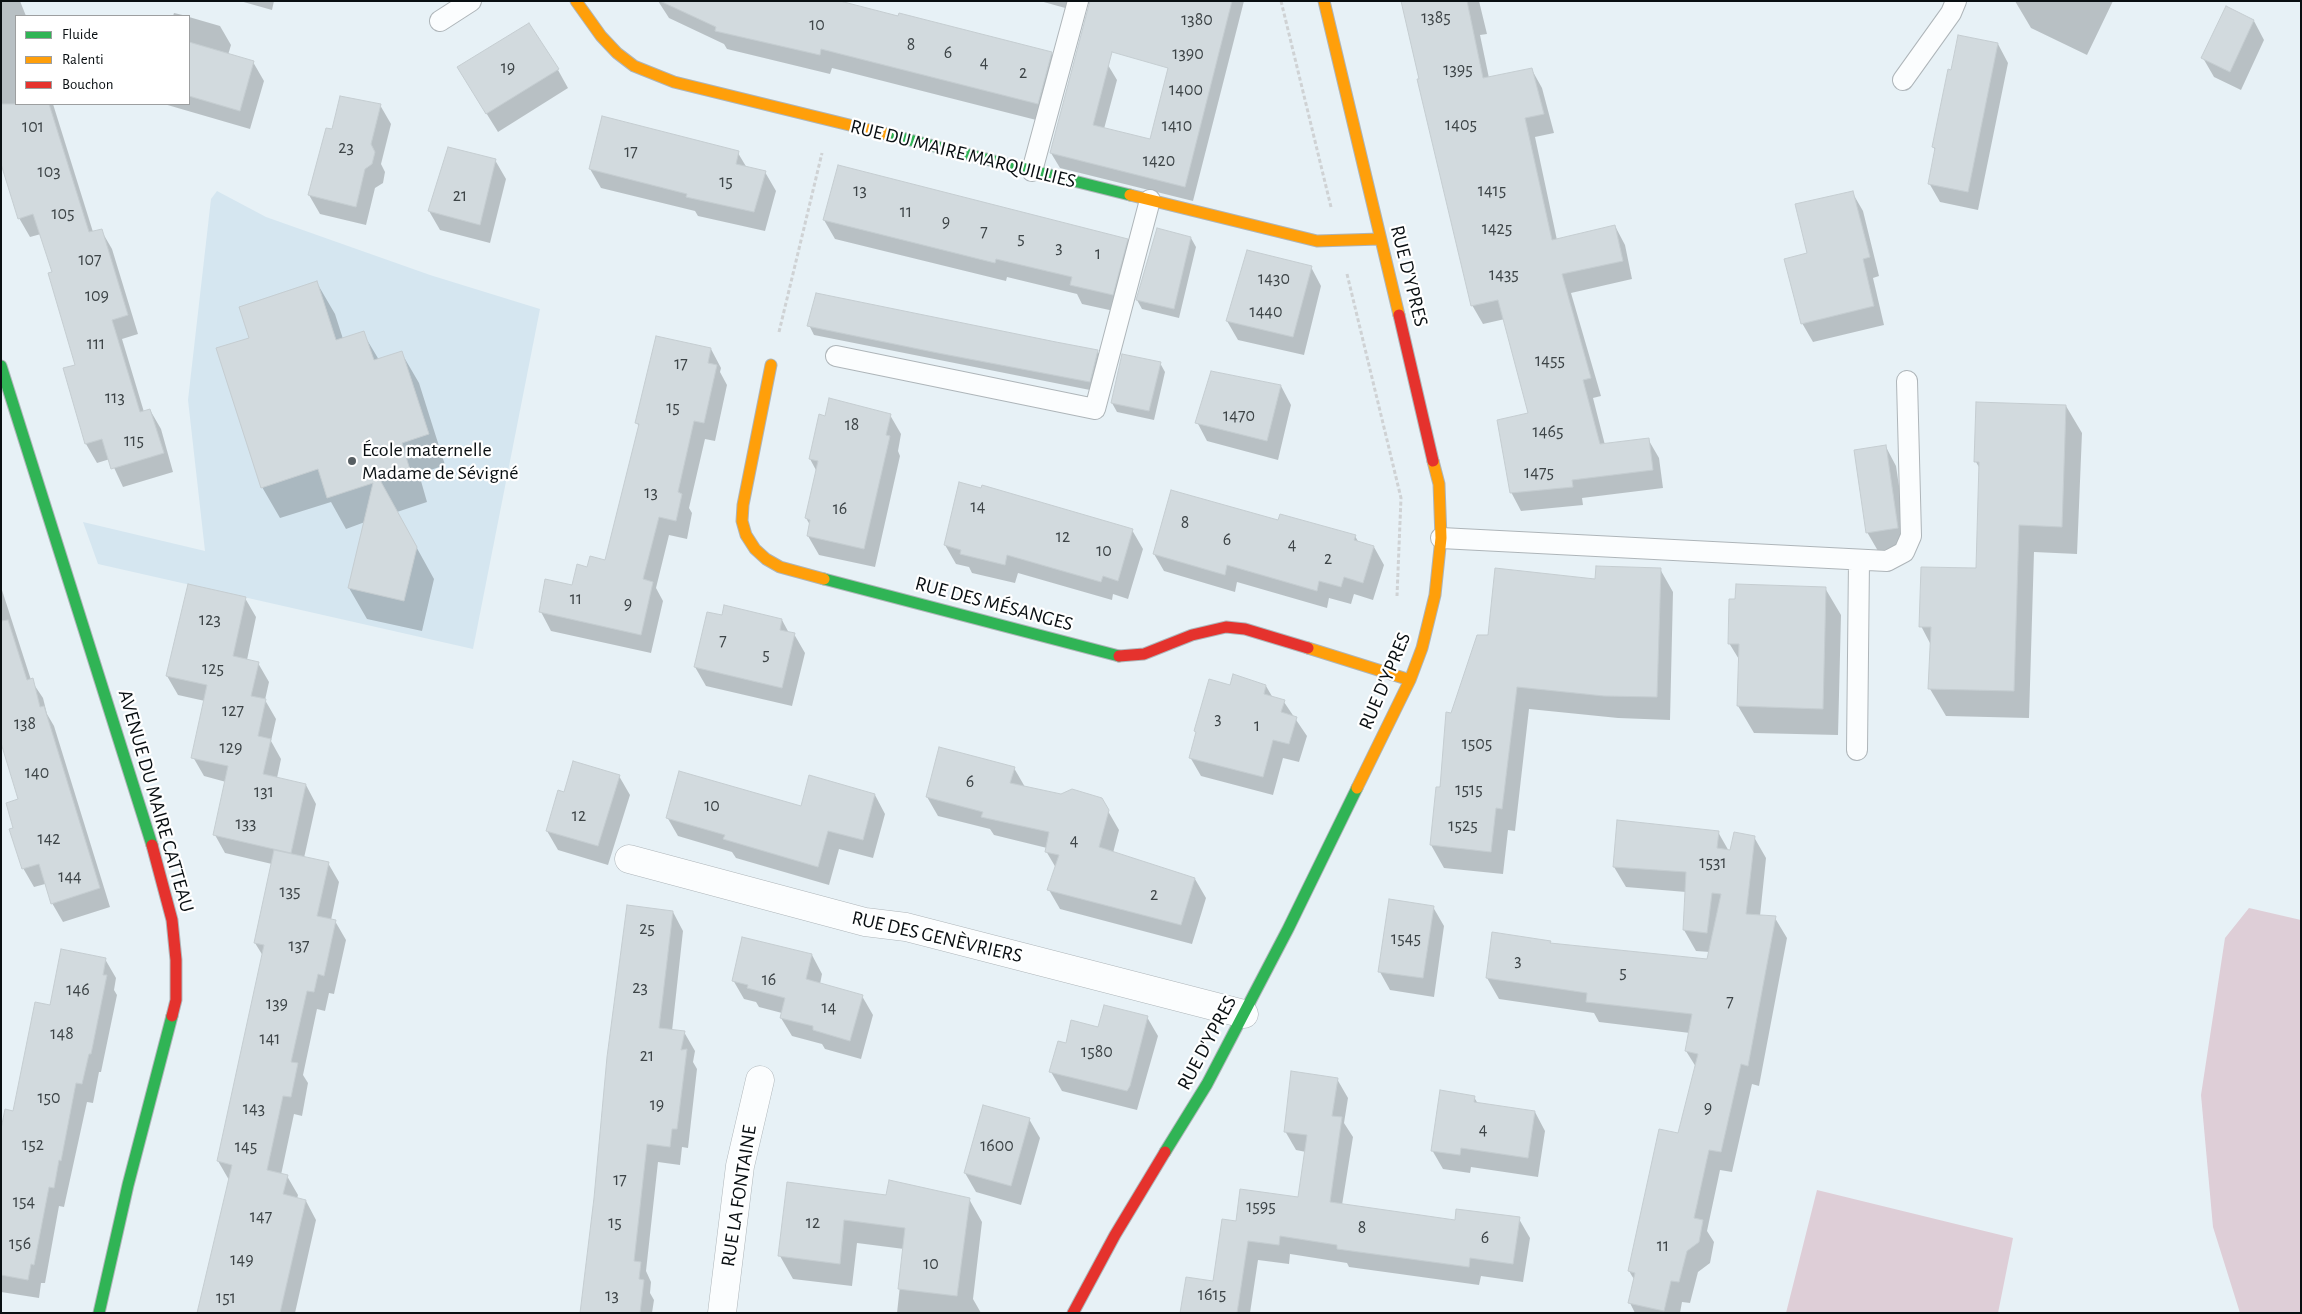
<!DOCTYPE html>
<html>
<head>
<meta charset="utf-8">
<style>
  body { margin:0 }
  #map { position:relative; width:2302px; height:1314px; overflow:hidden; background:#e7f1f6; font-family:"Alegreya Sans",sans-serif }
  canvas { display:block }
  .frame { position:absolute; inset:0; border:2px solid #090f12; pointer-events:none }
  .legend { position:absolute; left:15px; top:15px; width:175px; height:90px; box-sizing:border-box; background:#fff; border:1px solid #9d9fa0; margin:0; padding:6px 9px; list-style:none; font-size:15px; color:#090f12 }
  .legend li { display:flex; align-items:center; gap:10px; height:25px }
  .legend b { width:25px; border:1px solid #9d9fa0 }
</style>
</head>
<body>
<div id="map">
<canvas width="2302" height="1314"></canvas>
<div class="frame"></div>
<ul class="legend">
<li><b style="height:6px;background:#30b455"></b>Fluide</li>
<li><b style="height:6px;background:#ff9f0a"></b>Ralenti</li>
<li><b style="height:6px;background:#e5322d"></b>Bouchon</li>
</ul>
</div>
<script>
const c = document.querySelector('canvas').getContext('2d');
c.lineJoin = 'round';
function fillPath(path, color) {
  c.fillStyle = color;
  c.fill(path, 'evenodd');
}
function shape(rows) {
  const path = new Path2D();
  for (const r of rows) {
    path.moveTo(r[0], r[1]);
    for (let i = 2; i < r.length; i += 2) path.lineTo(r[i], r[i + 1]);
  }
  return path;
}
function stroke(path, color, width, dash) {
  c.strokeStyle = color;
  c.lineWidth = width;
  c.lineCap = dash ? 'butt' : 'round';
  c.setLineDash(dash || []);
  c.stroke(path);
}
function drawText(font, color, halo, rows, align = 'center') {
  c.font = font + ' "Alegreya Sans",sans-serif';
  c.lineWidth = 4.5;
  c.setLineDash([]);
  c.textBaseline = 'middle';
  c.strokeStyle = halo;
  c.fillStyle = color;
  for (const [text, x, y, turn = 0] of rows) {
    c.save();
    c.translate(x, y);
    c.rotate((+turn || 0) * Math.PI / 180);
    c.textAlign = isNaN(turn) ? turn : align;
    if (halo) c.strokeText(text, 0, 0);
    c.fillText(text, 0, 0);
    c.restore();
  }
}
fillPath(shape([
  [217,191,266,217,430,275,540,309,473,649,98,564,83,522,205,551,188,400,211,199]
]), '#d5e6f0');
fillPath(shape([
  [2249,908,2301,920,2301,1313,2240,1313,2213,1227,2201,1095,2225,938],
  [1817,1190,2013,1238,1998,1313,1786,1313]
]), '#deced7');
fillPath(shape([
  [1,1,20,1,26,16,16,16,16,104,53,104,93,232,101,230,112,249,138,334,122,339,144,412,150,410,161,429,173,472,123,487,110,459,97,463,86,444,64,369,77,365,54,273,41,234,30,237,19,218,1,159],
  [240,1,274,1,272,10],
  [658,1,834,1,1051,53,1062,72,1048,123,832,68,830,74,727,49,724,44,669,18],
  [1040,1,1244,1,1193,201,1060,168,1051,153,1108,65,1117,80,1104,129,1151,140,1187,42,1091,4,1083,4,1076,11],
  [1402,1,1479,1,1487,34,1480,35,1489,78,1532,70,1542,88,1554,133,1535,137,1557,240,1615,226,1625,245,1632,279,1571,293,1601,396,1593,398,1605,445,1648,439,1659,458,1663,488,1582,498,1583,505,1521,511,1511,492,1529,413,1505,319,1483,324,1472,305],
  [2015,1,2113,1,2087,55,2031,28],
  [174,13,187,16,173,16],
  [189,17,220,26,231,45,228,55,253,62,264,81,250,129,164,104,189,104],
  [2254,21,2264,40,2241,90,2214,77,2203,58],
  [1998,44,2008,63,1978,210,1940,202,1929,183,1936,151,1933,147,1952,71],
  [558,70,568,88,498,132,470,87],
  [380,105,391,124,381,164,385,172,383,183,375,188,366,225,320,214,309,195,333,131],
  [738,153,747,168,765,172,776,191,765,231,698,216,695,211,601,188,590,169],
  [495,160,506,179,490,243,440,230,429,211],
  [1852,192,1863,211,1879,276,1873,278,1884,325,1813,342,1802,323,1808,254],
  [824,220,1127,240,1138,259,1123,313,1082,304,1077,294,1007,277,1006,281,835,239],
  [1191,238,1196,247,1179,318,1142,309,1137,300],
  [1248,252,1311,267,1321,286,1304,355,1238,340,1227,321],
  [317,283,335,314,343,339,363,333,379,360,401,352,419,383,445,465,419,474,427,502,397,512,434,579,422,631,367,619,349,588,365,522,346,529,331,502,280,518,262,487,250,339],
  [809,325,1097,351,1103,360,1095,391,814,335],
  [711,349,721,368,720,372,727,385,715,441,705,439,689,508,692,513,687,539,669,535,656,588,663,601,651,653,551,631,541,612,573,587,588,568,606,561,639,427,637,423],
  [1123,356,1160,363,1165,372,1154,420,1117,412,1112,403],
  [1281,386,1291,405,1278,460,1207,441,1197,422],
  [2066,406,2082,433,2077,554,2034,552,2029,718,1946,716,1930,689,1931,645,1921,626,1977,570,1980,469,1976,462],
  [890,415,901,434,898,451,900,456,875,567,819,555,808,536,810,525,806,518,817,472,810,459],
  [1886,447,1896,466,1908,546,1878,551,1867,532],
  [1132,530,1143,549,1128,599,1113,594,1112,600,1018,573,1015,583,972,573,969,567,956,564,945,545],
  [1355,536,1359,543,1374,547,1384,565,1373,600,1354,594,1351,604,1329,598,1327,608,1237,582,1235,592,1164,571,1154,554],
  [1660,569,1673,592,1670,720,1618,718,1529,709,1515,831,1508,830,1503,874,1444,868,1431,845,1451,714,1489,636,1596,580],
  [1,587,31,680,43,698,47,714,54,726,110,907,63,922,52,903,45,884,34,887,23,868,15,828,20,800,1,740],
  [1825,588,1841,615,1838,735,1754,733,1738,706,1740,661,1729,643],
  [245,598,256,617,247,660,258,663,269,682,265,700,276,719,271,741,281,759,277,778,306,785,316,804,304,858,328,863,339,882,331,920,335,921,346,940,334,994,329,993,325,1011,317,1009,303,1075,308,1083,302,1116,294,1114,281,1175,287,1176,298,1195,297,1199,306,1201,316,1220,295,1313,199,1313,229,1180,218,1161,263,956,255,943,272,864,225,853,215,835,226,782,204,776,193,757,205,701,178,695,167,676],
  [722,616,782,620,789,633,794,634,805,653,792,706,706,686,695,667],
  [1266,686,1273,698,1284,702,1307,736,1299,762,1283,758,1273,795,1201,776,1190,757,1231,687],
  [1014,768,1025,787,1061,795,1101,799,1119,830,1113,853,1195,879,1206,898,1192,944,1060,909,1049,890,1056,868,1046,851,1047,848,994,835,990,829,938,816,927,797],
  [619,776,630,795,608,865,558,850,547,831,565,793],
  [875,795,885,814,873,858,839,849,829,885,736,858,732,852,678,836,667,817,801,807],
  [1718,832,1730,853,1754,837,1766,858,1760,916,1775,918,1787,938,1759,1086,1752,1084,1732,1172,1720,1170,1707,1231,1714,1242,1710,1263,1698,1272,1690,1303,1682,1302,1680,1313,1635,1313,1630,1303,1635,1281,1629,1271,1679,1135,1696,1067,1686,1051,1690,1033,1599,1022,1594,1013,1499,999,1487,978,1550,942,1551,945,1708,960,1710,952,1696,951,1684,930,1686,892,1626,887,1614,867],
  [1433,907,1444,926,1434,997,1390,990,1380,972],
  [673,912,683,931,672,1031,684,1032,695,1051,693,1062,697,1069,688,1148,682,1147,680,1165,658,1162,646,1271,651,1282,650,1293,654,1300,652,1313,582,1313],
  [812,955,822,974,820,984,862,996,873,1015,861,1059,825,1049,822,1044,792,1036,781,1018,782,1013,759,1007,756,1002,744,999,733,980],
  [105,959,116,978,114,990,117,995,101,1072,99,1072,93,1103,87,1102,64,1207,59,1206,45,1283,41,1283,39,1298,1,1292,1,1135,14,1112,51,1006],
  [1147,1017,1158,1036,1137,1110,1062,1091,1051,1072,1067,1044,1099,1028],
  [1337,1079,1348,1098,1344,1123,1353,1137,1342,1205,1456,1221,1519,1219,1530,1238,1523,1282,1481,1276,1479,1285,1349,1267,1347,1263,1290,1254,1289,1264,1258,1260,1250,1313,1181,1313,1214,1282,1237,1222,1299,1198,1306,1152,1296,1150,1285,1131],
  [1474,1097,1478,1104,1535,1112,1545,1131,1538,1177,1471,1167,1470,1173,1443,1169,1432,1150],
  [1029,1119,1040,1138,1021,1205,976,1192,965,1173],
  [788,1184,887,1196,969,1199,982,1222,973,1299,981,1313,897,1313,904,1249,857,1243,852,1286,793,1279,780,1256]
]), '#0003');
const building = shape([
  [660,1,840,1,898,16,899,13,1052,52,1038,104,821,49,820,55,715,31,716,27,660,1],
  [1090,1,1232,1,1185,187,1050,153,1090,1],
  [1112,52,1168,68,1150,139,1093,125,1112,52],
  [1401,1,1467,1,1483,78,1532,68,1544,114,1525,118,1552,240,1615,225,1623,261,1562,274,1591,378,1583,380,1600,444,1649,438,1653,470,1572,480,1573,487,1510,493,1497,420,1528,413,1498,300,1471,306,1417,79,1419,79,1401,1],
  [2226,6,2254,20,2230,72,2201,58,2226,6],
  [529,23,559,69,486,114,457,67,529,23],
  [1958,35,1998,43,1968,192,1928,184,1935,148,1932,147,1948,69,1951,70,1958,35],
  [189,42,254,61,240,111,189,96,189,42],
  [340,96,381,104,371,144,375,152,372,164,365,169,356,207,308,195,326,128,332,129,340,96],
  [1,104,49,104,89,232,102,229,128,315,112,320,140,412,150,409,164,453,111,469,102,439,85,444,63,368,75,365,48,273,52,272,33,214,18,219,1,164,1,104],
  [602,116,739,151,736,164,766,171,754,212,686,197,687,194,589,169,602,116],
  [448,147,496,159,480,225,428,211,448,147],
  [838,165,1128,239,1113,295,1070,285,1072,277,996,259,995,263,823,220,838,165],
  [1853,191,1870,257,1863,259,1874,306,1801,324,1784,259,1807,253,1795,204,1853,191],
  [1157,228,1191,237,1174,309,1136,300,1157,228],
  [1247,250,1312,266,1293,337,1226,321,1247,250],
  [317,281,336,340,364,331,374,360,402,351,429,434,402,443,410,470,380,480,417,547,404,601,348,588,373,483,327,498,318,469,261,488,216,348,249,338,239,307,317,281],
  [816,293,1056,342,1098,350,1090,382,938,353,807,326,816,293],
  [656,336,711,348,708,363,717,365,704,423,694,421,678,492,682,494,676,521,659,517,643,579,653,582,641,635,539,612,545,579,572,585,577,564,587,567,590,556,605,560,639,424,635,423,656,336],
  [1122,354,1161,362,1149,411,1111,403,1122,354],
  [1211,371,1281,385,1267,441,1195,423,1211,371],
  [829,398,891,414,886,435,890,436,864,549,807,536,810,520,805,518,818,461,809,459,819,414,825,416,829,398],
  [1976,402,2066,405,2062,527,2019,525,2014,691,1928,689,1931,627,1919,627,1921,567,1976,568,1979,462,1974,462,1976,402],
  [1886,445,1898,528,1866,533,1854,450,1886,445],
  [959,482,981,488,982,485,1133,529,1118,581,1103,576,1101,582,1007,555,1005,565,960,554,961,550,944,545,959,482],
  [1171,490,1278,520,1280,514,1356,535,1354,540,1374,546,1363,583,1344,577,1341,587,1319,581,1317,591,1227,565,1225,575,1153,554,1171,490],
  [1596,566,1661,568,1657,697,1604,696,1517,687,1502,809,1496,808,1491,852,1430,845,1436,787,1440,787,1446,712,1451,713,1477,635,1488,635,1495,568,1595,579,1596,566],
  [188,584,246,597,233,656,259,662,251,696,266,699,258,736,271,739,263,774,306,784,291,853,213,835,228,766,191,758,207,685,166,676,188,584],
  [1736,584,1826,587,1823,709,1737,706,1739,644,1728,644,1729,599,1735,599,1736,584],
  [724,605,782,619,780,630,795,633,782,688,694,667,707,612,722,615,724,605],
  [8,620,27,680,33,678,40,707,44,706,100,888,51,904,39,864,22,869,9,829,13,828,6,803,18,799,1,743,1,621,8,620],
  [1233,674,1266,685,1264,694,1285,700,1281,712,1297,717,1289,744,1273,740,1263,777,1189,758,1196,732,1194,731,1209,679,1230,685,1233,674],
  [939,747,1015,767,1010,783,1061,794,1072,789,1102,798,1109,810,1099,847,1195,878,1181,925,1047,890,1059,855,1045,852,1049,832,981,817,983,812,926,797,939,747],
  [573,761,620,775,598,846,546,831,558,790,564,792,573,761],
  [679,771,801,806,809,775,875,794,863,840,828,831,818,867,723,839,725,835,666,818,679,771],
  [1617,820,1719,831,1717,848,1730,850,1734,832,1755,836,1746,914,1776,916,1748,1066,1741,1064,1721,1152,1709,1150,1694,1218,1703,1220,1699,1242,1687,1251,1679,1282,1671,1281,1664,1311,1628,1303,1635,1273,1628,1271,1659,1129,1678,1133,1698,1054,1685,1051,1692,1014,1586,1002,1587,993,1486,978,1492,932,1551,941,1550,943,1707,959,1721,894,1712,893,1707,933,1683,930,1686,872,1613,867,1617,820],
  [274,850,329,862,317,916,336,920,324,976,318,974,314,992,307,991,291,1062,298,1063,291,1097,283,1096,267,1170,288,1175,283,1194,306,1200,280,1313,197,1313,232,1165,217,1161,264,945,254,943,274,850],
  [1389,899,1434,906,1423,978,1378,972,1389,899],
  [627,905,673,911,659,1028,685,1031,681,1050,687,1049,677,1129,672,1129,670,1147,647,1144,634,1261,641,1262,639,1279,644,1280,640,1313,580,1313,594,1198,607,1057,627,905],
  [742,937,812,954,806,979,863,995,850,1041,813,1030,813,1026,780,1018,785,998,747,988,748,985,732,981,742,937],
  [61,949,106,958,103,975,107,975,91,1054,89,1054,82,1084,76,1083,61,1161,59,1160,54,1188,49,1187,34,1265,31,1264,28,1280,1,1275,1,1129,5,1109,13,1111,35,1002,50,1005,61,949],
  [1104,1005,1148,1016,1130,1086,1127,1091,1049,1072,1058,1041,1066,1043,1071,1020,1098,1027,1104,1005],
  [1291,1071,1338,1078,1332,1116,1342,1117,1330,1202,1455,1220,1456,1209,1520,1217,1513,1264,1470,1258,1469,1267,1337,1249,1337,1245,1280,1236,1279,1245,1248,1241,1237,1313,1180,1313,1186,1277,1213,1281,1222,1219,1236,1221,1240,1189,1298,1197,1307,1135,1284,1132,1291,1071],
  [1440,1090,1475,1096,1474,1102,1535,1111,1528,1158,1461,1148,1460,1155,1431,1151,1440,1090],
  [983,1105,1030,1118,1011,1186,964,1173,983,1105],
  [889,1180,970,1198,957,1296,898,1289,905,1228,844,1220,840,1264,778,1256,787,1182,886,1195,889,1180]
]);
fillPath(building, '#d2dade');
stroke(building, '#c5cdd1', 1);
const lane = shape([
  [440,21,471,1],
  [1903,80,1951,13,1956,1],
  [1032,171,1078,1],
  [836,356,1095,409,1150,200],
  [1441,538,1887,561,1904,552,1911,536,1907,381],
  [1857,750,1859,560]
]);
const street = shape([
  [629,859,865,922,906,927,1244,1014],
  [722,1313,740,1166,760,1080]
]);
const fast = shape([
  [886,134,1130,195],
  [1,366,152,845],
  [824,579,1119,656],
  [1165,1152,1207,1084,1288,929,1357,788],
  [99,1313,128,1185,172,1016]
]);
const slow = shape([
  [576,1,601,36,617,53,634,66,674,82,886,134],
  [1324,1,1399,315],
  [1130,195,1317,241,1380,239],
  [771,365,743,505,742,521,746,535,755,549,766,559,780,567,824,579],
  [1308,648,1410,680],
  [1357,788,1410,680,1422,648,1435,595,1441,538,1439,484,1433,461]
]);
const jam = shape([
  [1399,315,1433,461],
  [1119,656,1144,654,1192,635,1226,627,1245,629,1308,648],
  [152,845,172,920,176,960,176,1000,172,1016],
  [1073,1313,1115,1235,1165,1152]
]);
stroke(lane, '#aeb5b9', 22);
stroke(street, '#aeb5b9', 29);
stroke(fast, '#aeb5b9', 13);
stroke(slow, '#aeb5b9', 13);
stroke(jam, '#aeb5b9', 13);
stroke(shape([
  [1281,1,1331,207],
  [1347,274,1401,498,1397,596],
  [779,332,822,153]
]), '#cfd2d4', 3, [4, 2.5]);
stroke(lane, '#fbfdfe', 20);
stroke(street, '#fbfdfe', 28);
stroke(fast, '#30b455', 11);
stroke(slow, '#ff9f0a', 11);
stroke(jam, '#e5322d', 11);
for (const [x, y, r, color] of [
  [352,461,5,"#575e62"]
]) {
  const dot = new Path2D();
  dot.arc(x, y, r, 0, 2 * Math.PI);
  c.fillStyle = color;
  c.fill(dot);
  stroke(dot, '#fff', 2);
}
drawText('18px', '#3d4447', null, [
  ["1385",1436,18],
  ["1380",1197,20],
  ["10",817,25],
  ["8",911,45],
  ["6",948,53],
  ["1390",1188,54],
  ["4",984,63],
  ["19",508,68],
  ["1395",1458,70],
  ["2",1023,73],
  ["1400",1186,90],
  ["1405",1461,125],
  ["1410",1177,126],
  ["101",33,127],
  ["23",346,148],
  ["17",631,152],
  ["1420",1159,161],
  ["103",49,172],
  ["15",726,182],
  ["13",860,191],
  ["1415",1492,191],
  ["21",460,196],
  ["11",906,212],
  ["105",63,214],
  ["9",946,222],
  ["1425",1497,229],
  ["7",984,232],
  ["5",1021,239],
  ["3",1059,248],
  ["1",1098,254],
  ["107",90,260],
  ["1435",1504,275],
  ["1430",1274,279],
  ["109",97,296],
  ["1440",1266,312],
  ["111",96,344],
  ["1455",1550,361],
  ["17",681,364],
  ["113",115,398],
  ["15",673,408],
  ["1470",1239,416],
  ["18",852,425],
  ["1465",1548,432],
  ["115",134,441],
  ["1475",1539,473],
  ["13",651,493],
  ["14",978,507],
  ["16",840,509],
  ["8",1185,523],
  ["12",1063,537],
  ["6",1227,540],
  ["4",1292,545],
  ["10",1104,551],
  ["2",1328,559],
  ["11",576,599],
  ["9",628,604],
  ["123",210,620],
  ["7",723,641],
  ["5",766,655],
  ["125",213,669],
  ["127",233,711],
  ["3",1218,719],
  ["138",25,724],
  ["1",1257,726],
  ["1505",1477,744],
  ["129",231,748],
  ["140",37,773],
  ["6",970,782],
  ["1515",1469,790],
  ["131",264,792],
  ["10",712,806],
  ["12",579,816],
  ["133",246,824],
  ["1525",1463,826],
  ["142",49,839],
  ["4",1074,841],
  ["1531",1713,863],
  ["144",70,877],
  ["135",290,892],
  ["2",1154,895],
  ["25",647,929],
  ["1545",1406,939],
  ["137",299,946],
  ["3",1518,961],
  ["5",1623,973],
  ["16",769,980],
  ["23",640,988],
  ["146",78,990],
  ["7",1730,1002],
  ["139",277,1004],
  ["14",829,1008],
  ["148",62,1034],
  ["141",270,1039],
  ["1580",1097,1052],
  ["21",647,1056],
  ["150",49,1098],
  ["19",657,1105],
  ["9",1708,1108],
  ["143",254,1109],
  ["4",1483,1130],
  ["152",33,1145],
  ["1600",997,1146],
  ["145",246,1147],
  ["17",620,1180],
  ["154",24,1202],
  ["1595",1261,1207],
  ["147",261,1217],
  ["15",615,1223],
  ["12",813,1223],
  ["8",1362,1228],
  ["6",1485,1238],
  ["156",20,1244],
  ["11",1663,1246],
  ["149",242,1260],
  ["10",931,1264],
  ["1615",1212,1295],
  ["13",612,1296],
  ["151",226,1298]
]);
drawText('20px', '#090f12', '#fff', [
  ["RUE DU MAIRE MARQUILLIES",963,154,14],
  ["RUE D'YPRES",1409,276,76],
  ["RUE DES MÉSANGES",994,604,15],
  ["RUE D'YPRES",1385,681,-67],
  ["AVENUE DU MAIRE CATTEAU",156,801,74],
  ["RUE DES GENÈVRIERS",937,937,13],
  ["RUE D'YPRES",1207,1043,-62],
  ["RUE LA FONTAINE",739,1196,-81]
]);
drawText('20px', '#090f12', '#fff', [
  ["École maternelle",362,450],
  ["Madame de Sévigné",362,473]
], 'left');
</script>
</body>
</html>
